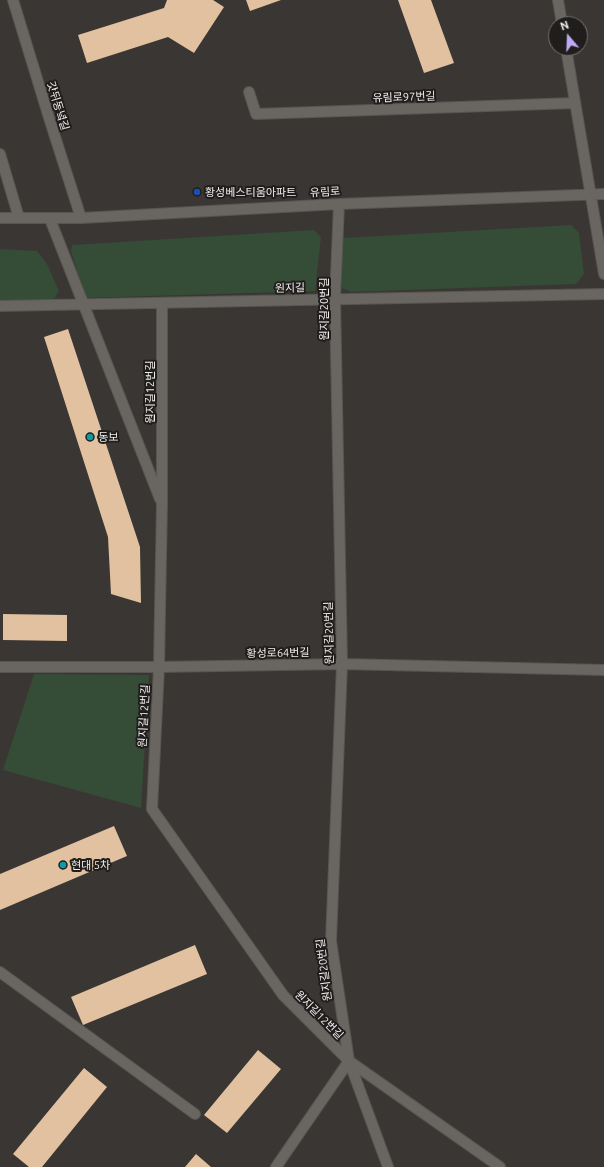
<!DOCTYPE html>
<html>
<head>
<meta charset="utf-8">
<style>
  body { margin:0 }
  #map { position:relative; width:604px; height:1167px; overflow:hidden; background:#3a3633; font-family:Ubuntu,sans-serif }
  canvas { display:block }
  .north { position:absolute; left:548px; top:16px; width:40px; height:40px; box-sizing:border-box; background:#201e1d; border:1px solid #73716f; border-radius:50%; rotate:341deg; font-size:11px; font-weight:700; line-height:16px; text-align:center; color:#f0eeeb }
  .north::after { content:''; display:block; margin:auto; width:14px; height:18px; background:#bea9f4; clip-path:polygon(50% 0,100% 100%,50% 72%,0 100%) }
</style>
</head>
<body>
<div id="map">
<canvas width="604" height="1167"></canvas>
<div class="north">N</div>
</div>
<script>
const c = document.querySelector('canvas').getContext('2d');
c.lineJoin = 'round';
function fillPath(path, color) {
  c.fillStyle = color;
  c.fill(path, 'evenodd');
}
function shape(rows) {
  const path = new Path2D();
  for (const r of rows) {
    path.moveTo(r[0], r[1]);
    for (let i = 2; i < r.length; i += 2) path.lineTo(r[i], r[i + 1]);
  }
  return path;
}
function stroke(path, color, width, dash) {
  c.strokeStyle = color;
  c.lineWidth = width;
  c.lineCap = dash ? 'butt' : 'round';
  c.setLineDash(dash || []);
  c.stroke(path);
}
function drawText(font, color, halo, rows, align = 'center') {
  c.font = font + ' Ubuntu,"Noto Sans KR",sans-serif';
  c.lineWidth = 4;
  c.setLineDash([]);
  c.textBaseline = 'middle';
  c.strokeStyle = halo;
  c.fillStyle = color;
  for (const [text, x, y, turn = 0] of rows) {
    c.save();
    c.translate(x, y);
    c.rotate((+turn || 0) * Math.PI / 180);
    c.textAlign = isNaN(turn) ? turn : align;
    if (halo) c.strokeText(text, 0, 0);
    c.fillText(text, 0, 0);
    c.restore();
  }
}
fillPath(shape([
  [571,225,579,233,584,274,576,284,351,292,342,288,339,246,343,238],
  [314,230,321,237,315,291,85,298,71,251,72,245],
  [0,249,37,251,47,264,59,291,53,301,0,301],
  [34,674,149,675,141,808,3,770]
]), '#354c37');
fillPath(shape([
  [167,0,213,0,224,7,194,53,168,37,87,63,78,35,164,8],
  [246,0,281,0,250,11],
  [398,0,431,0,454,63,424,73],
  [68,329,140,547,141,603,111,594,108,537,44,337],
  [3,614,67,615,67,641,3,640],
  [114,826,127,856,0,910,0,874],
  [195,945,207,974,83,1025,71,997],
  [258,1050,281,1069,227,1133,204,1115],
  [84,1068,107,1087,42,1167,29,1167,13,1154],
  [196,1154,211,1167,185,1167]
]), '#e1c19f');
const minor = shape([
  [13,0,50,121,81,218],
  [558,0,562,24],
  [566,48,604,274],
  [249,92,256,114,575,103],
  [0,154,19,218],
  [339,204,335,299,342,664,331,941,349,1061,388,1167],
  [0,218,81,218,339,204,604,194],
  [50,219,160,499],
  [162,303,162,504,160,610,159,667,152,809,283,995,349,1061,500,1167],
  [0,306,604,294],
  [0,667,159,667,342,664,604,670],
  [0,972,195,1114],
  [276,1167,349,1061]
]);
stroke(minor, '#575451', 12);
stroke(minor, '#696662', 10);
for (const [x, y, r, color] of [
  [197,192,4,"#1a4fb4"],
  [90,437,4,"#0f9aa8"],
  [63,865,4,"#0f9aa8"]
]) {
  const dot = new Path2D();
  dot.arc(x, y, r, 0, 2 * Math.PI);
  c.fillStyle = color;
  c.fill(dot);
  stroke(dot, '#201e1d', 1.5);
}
drawText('11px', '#f0eeeb', '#201e1d', [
  ["유림로97번길",404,97,-2],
  ["갓뒤동녘길",58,106,73],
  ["유림로",325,192,-3],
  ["원지길",290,288,-1],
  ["원지길20번길",324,309,-90],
  ["원지길12번길",150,392,-90],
  ["원지길20번길",329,633,-91],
  ["황성로64번길",278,653,-1],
  ["원지길12번길",144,716,-87],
  ["원지길20번길",324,970,-97],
  ["원지길12번길",319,1015,45]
]);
drawText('11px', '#f0eeeb', '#201e1d', [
  ["황성베스티움아파트",205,192],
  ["동보",98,437],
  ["현대 5차",71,865]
], 'left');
</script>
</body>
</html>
